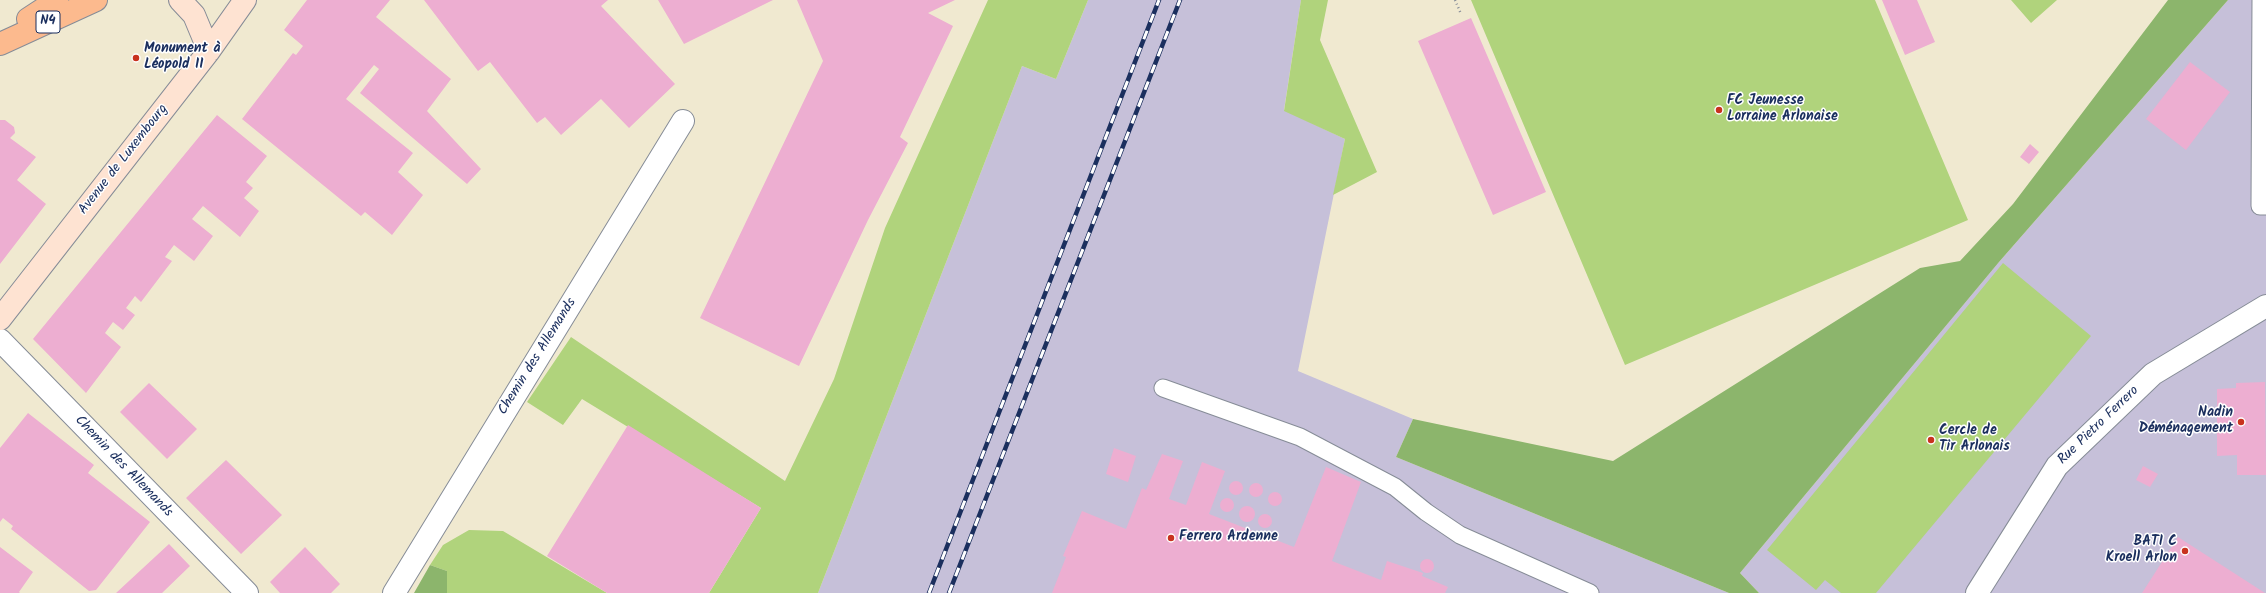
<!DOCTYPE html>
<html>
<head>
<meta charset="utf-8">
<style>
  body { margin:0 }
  canvas { display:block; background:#f0e9d0 }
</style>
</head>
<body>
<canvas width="2266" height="593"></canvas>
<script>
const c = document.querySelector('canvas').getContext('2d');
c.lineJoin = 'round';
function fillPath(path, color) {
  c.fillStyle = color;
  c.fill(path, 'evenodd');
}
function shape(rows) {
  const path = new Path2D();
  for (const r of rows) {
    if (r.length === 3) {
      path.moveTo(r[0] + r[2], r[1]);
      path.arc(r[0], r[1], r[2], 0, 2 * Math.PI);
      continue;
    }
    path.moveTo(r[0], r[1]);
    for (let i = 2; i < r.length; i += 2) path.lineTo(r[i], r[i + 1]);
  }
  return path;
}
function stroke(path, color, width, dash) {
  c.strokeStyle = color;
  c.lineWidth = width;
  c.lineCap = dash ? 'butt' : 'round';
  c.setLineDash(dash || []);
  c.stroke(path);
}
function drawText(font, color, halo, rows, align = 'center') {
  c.font = font + ' Kalam,sans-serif';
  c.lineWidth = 3;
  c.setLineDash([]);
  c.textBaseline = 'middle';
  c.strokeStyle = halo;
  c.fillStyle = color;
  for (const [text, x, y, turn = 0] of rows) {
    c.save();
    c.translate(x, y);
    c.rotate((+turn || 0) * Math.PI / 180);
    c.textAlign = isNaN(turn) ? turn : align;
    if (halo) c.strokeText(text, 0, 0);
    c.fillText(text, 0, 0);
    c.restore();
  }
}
fillPath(shape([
  [1088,0,1301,0,1284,110,1345,139,1298,371,1413,419,1396,457,1729,593,818,593,1022,66,1056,79],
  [2228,0,2266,0,2266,593,1759,593,1740,573,1999,262]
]), '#c6c0d9');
fillPath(shape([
  [988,0,1088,0,1056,79,1022,66,818,593,709,593,761,508,582,399,563,425,527,402,571,337,785,481,834,379,885,228],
  [1301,0,1328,0,1320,40,1377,172,1333,195,1345,139,1284,111],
  [1471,0,1875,0,1968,220,1625,365],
  [2011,0,2057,0,2031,23],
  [2003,263,2091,336,1876,593,1841,593,1825,580,1816,590,1767,550],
  [469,530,503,531,607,593,447,593,447,571,430,565,443,545]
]), '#b0d37c');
fillPath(shape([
  [2168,0,2228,0,1999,262,1740,573,1759,593,1729,593,1396,457,1413,419,1613,461,1920,268,1960,261,2013,204],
  [430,565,447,571,447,593,414,593]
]), '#8cb56c');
fillPath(shape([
  [307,0,390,0,376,17,451,79,427,111,481,169,467,184,360,93,379,69,374,65,346,99,413,153,398,172,423,195,392,235,365,212,361,216,242,119,293,53,296,55,303,46,284,30],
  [424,0,608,0,601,6,675,84,629,128,601,99,561,135,545,117,537,123,490,62,478,71],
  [658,0,773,0,684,44],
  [797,0,955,0,928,13,953,26,900,137,908,143,868,220,799,366,700,318,823,61],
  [1882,0,1917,0,1935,42,1905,55],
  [1471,18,1546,192,1493,215,1418,41],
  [2190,62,2230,92,2186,150,2146,119],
  [217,115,267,156,246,182,253,188,244,198,259,211,240,237,203,206,192,219,213,236,194,261,174,245,165,257,172,261,141,302,135,296,126,308,135,315,123,330,113,322,105,333,121,347,86,393,33,339],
  [0,120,5,120,14,127,15,133,10,138,36,157,17,180,46,204,0,264],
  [2030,144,2039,152,2029,164,2020,157],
  [2265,382,2266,475,2237,475,2237,455,2217,456,2217,389,2236,388,2236,383],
  [149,383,197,429,167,459,120,412],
  [28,413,94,465,88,473,150,522,96,590,89,591,11,529,13,526,3,518,0,522,0,448],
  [628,425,761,508,709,593,607,593,547,556],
  [1114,448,1136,456,1128,482,1106,474],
  [1162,454,1183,461,1169,499,1186,505,1202,462,1225,471,1209,514,1294,547,1326,467,1361,482,1332,561,1381,580,1387,561,1423,573,1422,576,1448,587,1445,593,1052,593,1066,557,1063,556,1082,511,1126,529,1142,488,1146,490],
  [226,460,282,515,241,554,186,498],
  [2143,466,2158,474,2150,487,2136,480],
  [1236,488,7],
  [1256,490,7],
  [1275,499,7],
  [1227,505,7],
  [1247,514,8],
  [1265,521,7],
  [2178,537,2265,593,2142,593],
  [169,544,190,566,162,593,116,593],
  [0,547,33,572,19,592,20,593,0,593],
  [305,547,340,584,331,593,280,593,270,582],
  [1427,566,7]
]), '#edaed1');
const service = shape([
  [2261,0,2260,206,2266,206],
  [1163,388,1300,437,1395,487,1426,512,1460,535,1590,593]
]);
const minor = shape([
  [0,340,247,593],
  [394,593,683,121],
  [1977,593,2057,466,2153,374,2266,306]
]);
const secondary = shape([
  [180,0,194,15,209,51],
  [0,319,209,51,245,0]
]);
const primary = shape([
  [28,19,57,0],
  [0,44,96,0]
]);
stroke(service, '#868c97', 19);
stroke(minor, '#868c97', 24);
stroke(secondary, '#868c97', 24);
stroke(primary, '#868c97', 24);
stroke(shape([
  [1455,0,1461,14]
]), '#868c97', 2.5, [1, 3]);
stroke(service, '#fff', 17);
stroke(minor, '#fff', 22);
stroke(secondary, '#fee3d2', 22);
stroke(primary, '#fcba8e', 22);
const rail = shape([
  [929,593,1159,0],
  [949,593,1180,0]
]);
stroke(rail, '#1b2f5e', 4.5);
stroke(rail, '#fff', 3, [9]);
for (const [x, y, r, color] of [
  [136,58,4,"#c8321e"],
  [1719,110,4,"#c8321e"],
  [2241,422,4,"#c8321e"],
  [1931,440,4,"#c8321e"],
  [1171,538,4,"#c8321e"],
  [2185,551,4,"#c8321e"]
]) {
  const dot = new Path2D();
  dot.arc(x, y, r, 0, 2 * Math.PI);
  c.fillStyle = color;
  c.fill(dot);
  stroke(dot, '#fff', 1.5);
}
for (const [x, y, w] of [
  [48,22,24]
]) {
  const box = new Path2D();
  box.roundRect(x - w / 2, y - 11, w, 22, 3);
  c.fillStyle = '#fff';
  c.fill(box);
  stroke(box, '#1b2f5e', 1);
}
drawText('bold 13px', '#1b2f5e', null, [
  ["N4",48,22]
]);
drawText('bold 14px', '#1b2f5e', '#fff', [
  ["Monument à",144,50],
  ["Léopold II",144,66],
  ["FC Jeunesse",1727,102],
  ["Lorraine Arlonaise",1727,118],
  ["Nadin",2233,414,"right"],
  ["Déménagement",2233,430,"right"],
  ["Cercle de",1939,432],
  ["Tir Arlonais",1939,448],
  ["Ferrero Ardenne",1179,538],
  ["BATI C",2177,543,"right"],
  ["Kroell Arlon",2177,559,"right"]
], 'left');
drawText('14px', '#1b2f5e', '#fff', [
  ["Avenue de Luxembourg",124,160,-52],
  ["Chemin des Allemands",538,357,-58],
  ["Rue Pietro Ferrero",2099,426,-44],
  ["Chemin des Allemands",123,467,46]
]);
</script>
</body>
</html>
